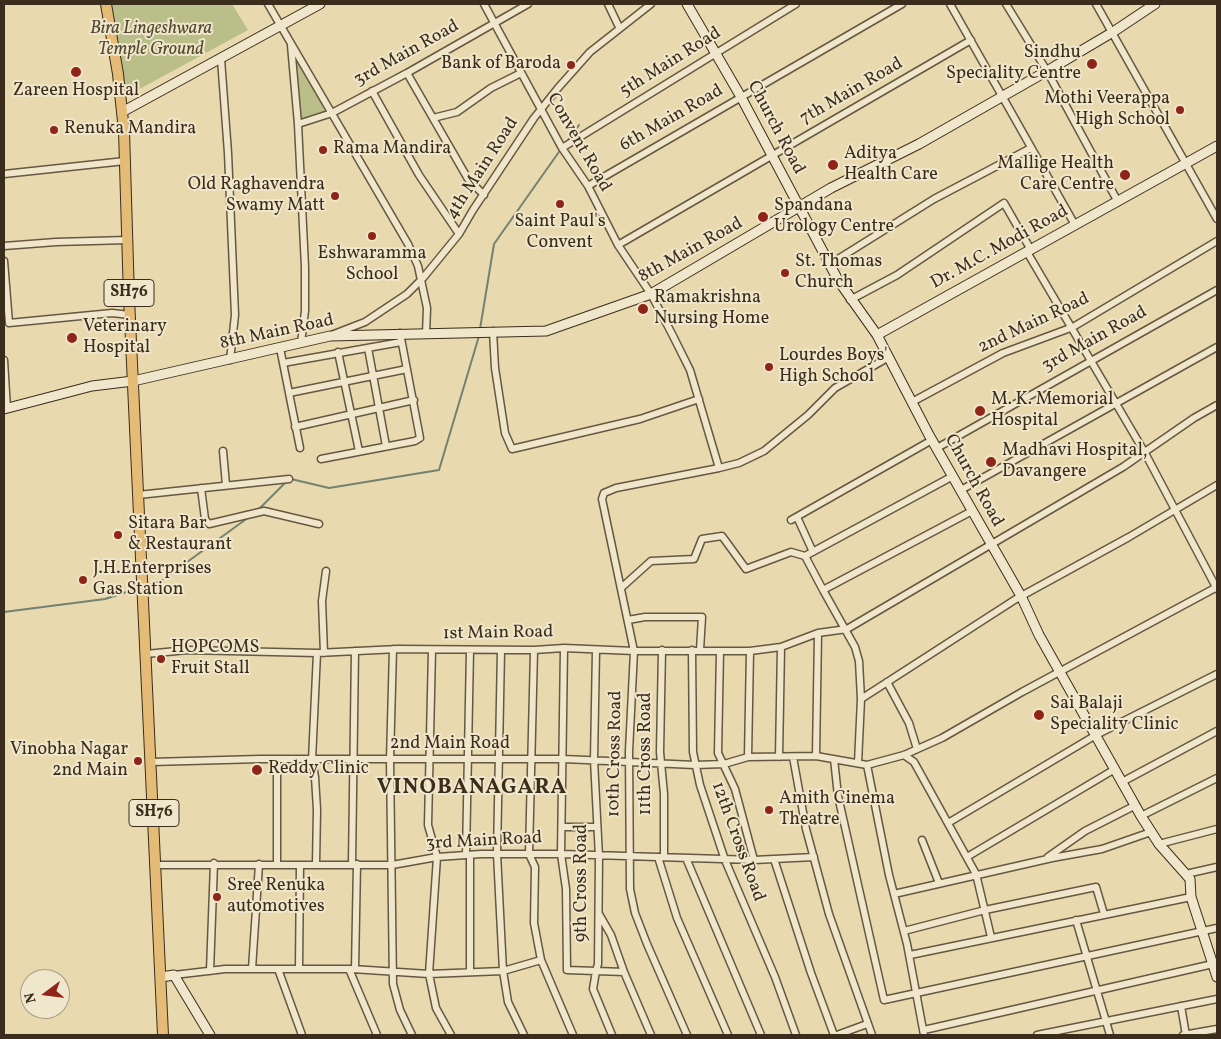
<!DOCTYPE html>
<html>
<head>
<meta charset="utf-8">
<style>
  body { margin:0 }
  #map { position:relative; width:1221px; height:1039px; overflow:hidden; background:#e8d9af; font-family:Vollkorn,serif }
  canvas { display:block }
  .frame { position:absolute; inset:0; border:5px solid #3b2d1b; pointer-events:none }
  .north { position:absolute; left:20px; top:969px; width:50px; height:50px; box-sizing:border-box; background:#f0e6cb; border:1px solid #a89c85; border-radius:50%; rotate:255deg; font-size:14px; font-weight:700; line-height:20px; text-align:center; color:#3b2d1b }
  .north::after { content:''; display:block; margin:auto; width:18px; height:22px; background:#8f2418; clip-path:polygon(50% 0,100% 100%,50% 72%,0 100%) }
</style>
</head>
<body>
<div id="map">
<canvas width="1221" height="1039"></canvas>
<div class="frame"></div>
<div class="north">N</div>
</div>
<script>
const c = document.querySelector('canvas').getContext('2d');
c.lineJoin = 'round';
function fillPath(path, color) {
  c.fillStyle = color;
  c.fill(path, 'evenodd');
}
function shape(rows) {
  const path = new Path2D();
  for (const r of rows) {
    path.moveTo(r[0], r[1]);
    for (let i = 2; i < r.length; i += 2) path.lineTo(r[i], r[i + 1]);
  }
  return path;
}
function stroke(path, color, width, dash) {
  c.strokeStyle = color;
  c.lineWidth = width;
  c.lineCap = dash ? 'butt' : 'round';
  c.setLineDash(dash || []);
  c.stroke(path);
}
function drawText(font, color, halo, rows, align = 'center') {
  c.font = font + ' Vollkorn,serif';
  c.lineWidth = 4;
  c.setLineDash([]);
  c.textBaseline = 'middle';
  c.strokeStyle = halo;
  c.fillStyle = color;
  for (const [text, x, y, turn = 0] of rows) {
    c.save();
    c.translate(x, y);
    c.rotate((+turn || 0) * Math.PI / 180);
    c.textAlign = isNaN(turn) ? turn : align;
    if (halo) c.strokeText(text, 0, 0);
    c.fillText(text, 0, 0);
    c.restore();
  }
}
fillPath(shape([
  [105,4,232,4,248,30,123,98],
  [293,52,328,111,299,122]
]), '#babe88');
stroke(shape([
  [566,143,579,125],
  [480,329,494,244,561,149],
  [291,479,329,488,439,470,479,336],
  [259,509,287,481],
  [146,586,161,581,249,517],
  [4,612,105,599,139,588]
]), '#738270', 2);
const street = shape([
  [268,4,408,244,418,266,427,308,426,334],
  [484,4,562,148,588,186,618,245,651,294,672,334,690,370,719,468,739,463,764,451,808,415,835,388,889,357],
  [608,4,619,27],
  [950,4,1075,225],
  [1006,4,1047,71,1118,202],
  [1096,4,1217,219],
  [291,45,298,124,305,267,305,311,301,343],
  [221,59,228,153,235,315,230,360],
  [407,73,468,179,484,195],
  [372,91,419,175,459,234],
  [433,118,457,112,491,88,521,73],
  [298,124,332,113,407,73,528,4],
  [562,148,796,4],
  [4,174,125,161],
  [588,186,902,4],
  [618,245,971,40],
  [4,246,56,242,127,240],
  [1027,252,1145,453,1217,589],
  [4,261,9,323,112,313,130,315],
  [830,264,934,199,1031,148],
  [850,300,897,275,1004,203,1031,250],
  [493,331,495,368,505,433,512,449,640,419,699,399],
  [334,334,365,322,407,294,423,278,459,234,473,210,534,118,558,88,590,52,651,4],
  [280,348,300,448],
  [368,348,386,446],
  [338,352,359,451],
  [4,360,7,409],
  [283,363,401,342],
  [289,393,407,369],
  [912,402,1003,353,1073,327,1217,241],
  [295,427,414,400],
  [937,448,1217,290],
  [223,451,226,485],
  [321,459,415,441,420,438,400,333],
  [201,488,205,519,209,524,264,511,319,524],
  [961,490,1217,347],
  [138,495,289,479],
  [972,511,823,590,855,647,859,661,861,699,1016,599,1129,537,1217,485],
  [797,517,813,552],
  [791,520,932,440],
  [621,588,651,561,694,559,702,539,722,536,746,569,791,552,805,556],
  [823,590,805,556,953,476],
  [628,620,645,617,702,617,700,650],
  [564,648,561,854,566,889,567,970,596,971,598,964,599,857,594,760,596,650],
  [393,649,390,760,393,984,400,1010,412,1035],
  [432,650,428,825,437,857,429,974,436,1008,451,1035],
  [501,650,497,854,503,971,508,1002,524,1035],
  [534,650,529,854,535,867,534,923,541,960,573,1035],
  [662,650,660,752,664,794,664,857],
  [692,650,693,752,700,785,725,860,775,977,796,1035],
  [720,651,718,753,735,789,754,860],
  [324,653,322,601,326,571],
  [146,654,187,650,317,653,398,649,534,650,564,648,634,651,750,651,781,647,818,633,847,629,1123,467,1194,418,1217,405],
  [887,682,909,723,917,749],
  [904,755,914,762,976,874,991,937],
  [816,756,818,633],
  [748,757,750,651],
  [779,757,781,647],
  [793,757,806,829,829,914,872,1035],
  [834,759,838,796,884,1000,1217,928],
  [151,762,260,759,564,759,695,765,724,764,748,757,816,756,867,765,904,755,942,738,1022,692,1217,587],
  [858,763,861,699],
  [867,765,889,875,907,944,924,1035],
  [1122,782,1217,731],
  [1141,816,1217,778],
  [948,823,1096,735,1217,674],
  [562,827,597,827],
  [922,840,939,883],
  [1159,844,1217,829],
  [466,855,470,650],
  [470,855,470,972],
  [658,857,677,918,728,1035],
  [967,857,1115,769],
  [1048,857,1085,831,1136,805],
  [686,858,761,1035],
  [774,859,811,973,834,1035],
  [316,864,317,810,315,777,312,760,317,653],
  [352,864,355,651],
  [156,865,392,865,437,857,481,854,561,854,754,860,814,857],
  [277,865,277,760],
  [1186,874,1217,867],
  [894,894,1052,858,1102,849,1151,832],
  [599,914,611,935,624,972],
  [1076,920,1110,1035],
  [904,931,985,910,1096,887,1104,914],
  [910,955,1191,897],
  [252,969,259,864],
  [278,969,302,1035],
  [299,969,300,865],
  [349,969,377,1035],
  [355,969,357,864],
  [210,971,214,863],
  [174,975,225,969,352,969,429,974,503,971,541,960],
  [1181,1006,1186,1035],
  [924,1030,1213,964],
  [612,1035,593,989,596,971,624,972,651,1035],
  [687,1035,647,944,635,913,630,889,629,751,634,651,602,499,604,493,616,488,719,468],
  [837,1035,867,1024],
  [1037,1035,1217,999],
  [1183,1035,1217,1029]
]);
const secondary = shape([
  [687,4,741,97,838,280,877,335,929,435,1021,596,1039,635,1141,816,1159,844,1190,879,1191,897,1217,977],
  [122,112,320,4],
  [877,335,1217,146],
  [4,409,92,386,133,381,330,336,546,331,651,294,831,188,919,144,1047,71,1113,32,1155,4],
  [161,977,174,975,210,1035]
]);
const primary = shape([
  [106,4,118,74,124,131,129,298,163,1035]
]);
stroke(street, '#665840', 9);
stroke(secondary, '#3b2d1b', 11);
stroke(primary, '#3b2d1b', 12);
stroke(street, '#f0e6cb', 6);
stroke(secondary, '#f0e6cb', 9);
stroke(primary, '#e4bc78', 10);
for (const [x, y, r, color] of [
  [1092,64,6,"#8f2418"],
  [571,65,5,"#8f2418"],
  [76,72,6,"#8f2418"],
  [1180,110,5,"#8f2418"],
  [54,130,5,"#8f2418"],
  [323,150,5,"#8f2418"],
  [833,165,6,"#8f2418"],
  [1125,175,6,"#8f2418"],
  [335,196,5,"#8f2418"],
  [560,204,5,"#8f2418"],
  [763,217,6,"#8f2418"],
  [372,236,5,"#8f2418"],
  [785,273,5,"#8f2418"],
  [643,309,6,"#8f2418"],
  [72,338,6,"#8f2418"],
  [769,367,5,"#8f2418"],
  [980,411,6,"#8f2418"],
  [991,462,6,"#8f2418"],
  [118,535,5,"#8f2418"],
  [83,580,5,"#8f2418"],
  [161,659,5,"#8f2418"],
  [1039,715,6,"#8f2418"],
  [138,761,5,"#8f2418"],
  [257,770,6,"#8f2418"],
  [769,810,5,"#8f2418"],
  [217,897,5,"#8f2418"]
]) {
  const dot = new Path2D();
  dot.arc(x, y, r, 0, 2 * Math.PI);
  c.fillStyle = color;
  c.fill(dot);
  stroke(dot, '#f0e6cb', 2);
}
for (const [x, y, w] of [
  [129,293,50],
  [154,813,50]
]) {
  const box = new Path2D();
  box.roundRect(x - w / 2, y - 13.5, w, 27, 4);
  c.fillStyle = '#f0e6cb';
  c.fill(box);
  stroke(box, '#3b2d1b', 1);
}
drawText('bold 16px', '#3b2d1b', null, [
  ["SH76",129,293],
  ["SH76",154,813]
]);
drawText('italic 18px', '#544a31', '#f0e6cb', [
  ["Bira Lingeshwara",151,30],
  ["Temple Ground",151,51]
]);
drawText('18px', '#3b2d1b', '#f0e6cb', [
  ["3rd Main Road",407,54,-29],
  ["5th Main Road",671,63,-32],
  ["7th Main Road",852,92,-30],
  ["6th Main Road",672,119,-30],
  ["Church Road",775,128,62],
  ["Convent Road",578,143,60],
  ["4th Main Road",483,169,-57],
  ["Dr. M.C. Modi Road",1000,248,-29],
  ["8th Main Road",691,251,-29],
  ["2nd Main Road",1034,324,-25],
  ["8th Main Road",277,333,-12],
  ["3rd Main Road",1095,340,-29],
  ["Church Road",973,481,61],
  ["1st Main Road",498,634,-1],
  ["2nd Main Road",450,745],
  ["10th Cross Road",616,754,-89],
  ["11th Cross Road",647,754,-90],
  ["3rd Main Road",484,842,-3],
  ["12th Cross Road",737,842,70],
  ["9th Cross Road",583,883,-90]
]);
drawText('18px', '#3b2d1b', '#f0e6cb', [
  ["Sindhu",1081,54,"right"],
  ["Speciality Centre",1081,75,"right"],
  ["Bank of Baroda",561,65,"right"],
  ["Zareen Hospital",76,92,"center"],
  ["Mothi Veerappa",1170,100,"right"],
  ["High School",1170,121,"right"],
  ["Renuka Mandira",64,130],
  ["Rama Mandira",333,150],
  ["Aditya",844,155],
  ["Health Care",844,176],
  ["Mallige Health",1114,165,"right"],
  ["Care Centre",1114,186,"right"],
  ["Old Raghavendra",325,186,"right"],
  ["Swamy Matt",325,207,"right"],
  ["Spandana",774,207],
  ["Urology Centre",774,228],
  ["Saint Paul's",560,223,"center"],
  ["Convent",560,244,"center"],
  ["Eshwaramma",372,255,"center"],
  ["School",372,276,"center"],
  ["St. Thomas",795,263],
  ["Church",795,284],
  ["Ramakrishna",654,299],
  ["Nursing Home",654,320],
  ["Veterinary",83,328],
  ["Hospital",83,349],
  ["Lourdes Boys'",779,357],
  ["High School",779,378],
  ["M. K. Memorial",991,401],
  ["Hospital",991,422],
  ["Madhavi Hospital,",1002,452],
  ["Davangere",1002,473],
  ["Sitara Bar",128,525],
  ["& Restaurant",128,546],
  ["J.H.Enterprises",93,570],
  ["Gas Station",93,591],
  ["HOPCOMS",171,649],
  ["Fruit Stall",171,670],
  ["Sai Balaji",1050,705],
  ["Speciality Clinic",1050,726],
  ["Vinobha Nagar",128,751,"right"],
  ["2nd Main",128,772,"right"],
  ["Reddy Clinic",268,770],
  ["Amith Cinema",779,800],
  ["Theatre",779,821],
  ["Sree Renuka",227,887],
  ["automotives",227,908]
], 'left');
c.letterSpacing = '1px';
drawText('bold 22px', '#3b2d1b', '#f0e6cb', [
  ["VINOBANAGARA",472,789]
]);
c.letterSpacing = '0px';
</script>
</body>
</html>
